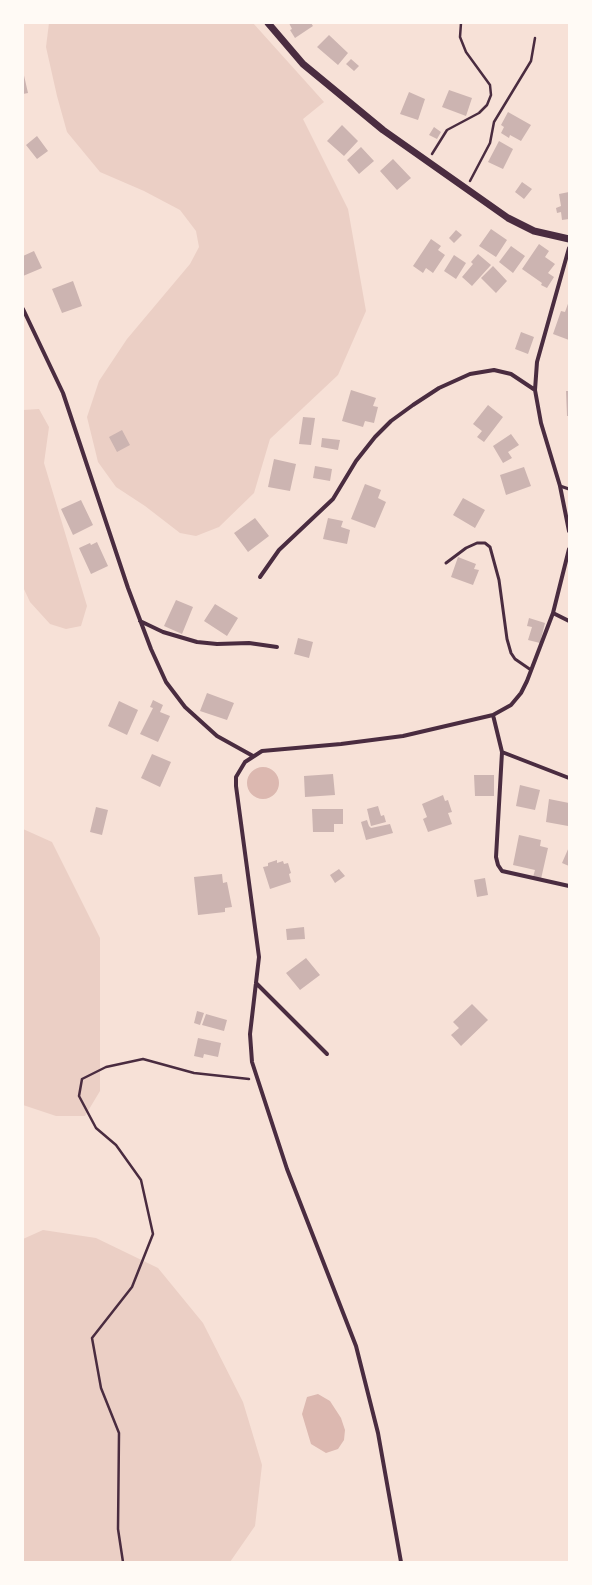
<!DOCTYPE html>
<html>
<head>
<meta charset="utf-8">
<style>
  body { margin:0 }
  #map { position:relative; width:592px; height:1585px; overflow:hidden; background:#f7e1d7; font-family:"Alegreya Sans",sans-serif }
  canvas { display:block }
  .frame { position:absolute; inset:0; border:24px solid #fffaf5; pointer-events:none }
</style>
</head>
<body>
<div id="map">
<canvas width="592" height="1585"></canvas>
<div class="frame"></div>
</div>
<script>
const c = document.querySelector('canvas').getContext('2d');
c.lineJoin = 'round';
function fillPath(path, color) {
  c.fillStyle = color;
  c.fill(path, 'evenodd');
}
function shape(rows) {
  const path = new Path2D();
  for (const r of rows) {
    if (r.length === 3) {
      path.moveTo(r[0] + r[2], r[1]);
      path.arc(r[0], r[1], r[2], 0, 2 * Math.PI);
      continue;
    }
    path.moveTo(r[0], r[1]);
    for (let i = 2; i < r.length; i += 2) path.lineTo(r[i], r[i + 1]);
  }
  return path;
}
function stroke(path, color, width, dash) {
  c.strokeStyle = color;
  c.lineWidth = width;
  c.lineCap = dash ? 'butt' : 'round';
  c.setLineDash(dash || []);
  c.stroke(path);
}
fillPath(shape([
  [49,23,253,23,324,102,303,119,348,209,366,311,338,375,270,439,254,493,219,527,196,536,180,533,145,506,116,487,98,462,87,417,99,381,127,339,190,264,199,247,196,231,180,210,144,191,100,172,67,132,57,96,46,47],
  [39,409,49,427,44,463,87,606,81,626,66,629,50,624,30,602,23,587,23,410],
  [23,829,52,842,100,938,100,1091,85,1116,56,1116,23,1105],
  [43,1230,96,1238,158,1268,203,1323,243,1402,262,1465,255,1526,230,1562,23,1562,23,1239]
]), '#ebcfc5');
fillPath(shape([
  [263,783,16],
  [318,1394,330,1401,341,1418,345,1430,344,1440,338,1449,326,1453,311,1444,302,1414,307,1397]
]), '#dcb8b0');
fillPath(shape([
  [289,23,311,23,313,26,295,38,290,30,292,29],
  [329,35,348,53,338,65,317,47],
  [351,59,359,66,354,71,346,64],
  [23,71,28,93,23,94],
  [449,90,472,98,466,116,442,107],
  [409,92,425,99,418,120,400,114],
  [508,112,531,125,521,141,510,135,509,138,501,133,504,127,501,125],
  [342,125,358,141,344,156,327,141],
  [434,127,441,132,437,139,429,135],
  [37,136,48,151,37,159,26,145],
  [499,141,513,149,503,169,488,162],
  [361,147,374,161,359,174,347,160],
  [393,159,411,178,397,190,380,171],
  [522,182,532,189,524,199,515,192],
  [569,192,569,219,562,220,561,212,557,213,556,208,561,206,559,194],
  [491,229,507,240,496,257,479,246],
  [456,230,462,235,454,243,449,238],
  [431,239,441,246,438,250,445,255,433,273,426,268,423,273,413,266],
  [539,244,549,251,545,257,555,264,548,273,554,277,547,288,541,285,542,283,522,269],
  [511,246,525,256,513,273,499,262],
  [34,251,42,268,23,276,23,256],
  [478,254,491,265,472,286,462,277,473,264,471,262],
  [454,255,466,263,456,279,444,271],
  [493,266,507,281,496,293,481,278],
  [73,281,82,306,62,313,52,289],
  [569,301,569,340,553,334,561,311,565,312],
  [521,332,534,337,528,354,515,349],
  [351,390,376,398,373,406,378,407,374,423,365,421,363,427,342,421],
  [566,391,569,391,569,416,567,416],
  [488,405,503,417,484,442,477,437,482,431,473,424],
  [303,417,315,418,311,445,299,444],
  [122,430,130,445,117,452,109,437],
  [511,434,519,445,508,452,512,458,503,463,493,446],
  [322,438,340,440,338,450,321,447],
  [274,459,296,464,290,491,268,487],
  [315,466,332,469,330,481,313,478],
  [524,467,531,486,506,495,500,475],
  [365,484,381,490,378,498,386,502,375,528,351,519],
  [463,498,485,510,475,528,453,515],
  [81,500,93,525,73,535,61,509],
  [255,518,269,536,248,552,234,533],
  [328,518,343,521,341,527,350,530,347,544,323,539],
  [97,542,108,566,91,574,79,548,90,543,91,545],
  [458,557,476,564,474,569,479,570,473,585,451,577],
  [176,600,193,607,182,634,164,626],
  [215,604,238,618,227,636,204,621],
  [529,618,545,623,540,643,528,640,532,627,527,626],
  [298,638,313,642,309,658,294,654],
  [207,693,234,703,227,720,200,711],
  [153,700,163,705,160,712,170,716,158,742,140,734,153,708,150,707],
  [119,701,138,710,127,735,108,726],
  [152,754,171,762,160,787,141,778],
  [333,774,335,795,305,797,304,776],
  [474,775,494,775,494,796,475,796],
  [520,785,540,790,535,810,516,806],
  [443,795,445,801,448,800,452,812,448,813,452,824,428,832,423,819,427,817,422,804],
  [549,799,569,803,568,826,546,822],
  [378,806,381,816,384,815,386,822,371,826,367,809],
  [96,807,108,810,102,835,90,832],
  [312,809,343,809,343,824,334,824,334,832,313,832],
  [367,820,369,826,371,828,390,824,393,833,366,840,361,822],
  [519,835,541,840,540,846,548,848,541,879,533,877,535,870,513,865],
  [569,847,569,866,562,863],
  [277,860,277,863,283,861,284,864,288,863,291,873,289,874,291,882,270,889,263,867,268,866,268,863],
  [339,869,345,876,335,883,330,875],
  [222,874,223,883,227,882,232,907,225,908,225,912,198,915,194,877],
  [485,878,488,895,477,897,474,880],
  [304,927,305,939,287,940,286,929],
  [306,958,320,975,300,990,286,973],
  [472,1004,488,1020,461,1046,451,1035,459,1028,453,1022],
  [197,1011,204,1013,200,1025,194,1023],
  [206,1014,227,1020,224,1031,202,1025],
  [198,1038,221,1043,218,1057,204,1054,203,1058,194,1056]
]), '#ccb4b1');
stroke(shape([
  [432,154,447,130,479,113,487,105,491,95,490,85,466,52,460,37,461,23],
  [470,181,490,143,494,122,531,61,535,38],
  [123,1562,118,1529,119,1433,101,1388,92,1338,132,1287,153,1234,141,1180,116,1145,96,1128,79,1096,82,1079,106,1067,143,1059,194,1073,249,1079]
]), '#4a2c40', 2.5);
stroke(shape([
  [560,486,569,489],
  [446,563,466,548,477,543,485,543,490,547,499,580,507,639,511,653,515,659,531,670]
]), '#4a2c40', 3);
stroke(shape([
  [569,248,537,362,535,390,541,423,560,486,569,531],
  [23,309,63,393,128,588,151,649,166,682,185,707,217,736,253,756],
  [260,577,279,550,333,499,356,461,375,437,391,421,413,405,439,388,470,374,494,370,511,374,535,390],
  [553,613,569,621],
  [140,621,163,632,197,642,217,644,249,643,277,647],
  [493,715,502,752,496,857,498,865,502,871,569,886],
  [502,752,569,778],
  [256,983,327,1054],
  [401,1562,378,1433,356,1346,287,1169,252,1062,250,1034,259,957,236,786,236,777,245,762,262,751,341,744,403,736,493,715,511,705,521,693,527,681,553,613,569,549]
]), '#4a2c40', 4);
stroke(shape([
  [268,23,303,64,383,130,508,218,534,231,569,239]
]), '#4a2c40', 7);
</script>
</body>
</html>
